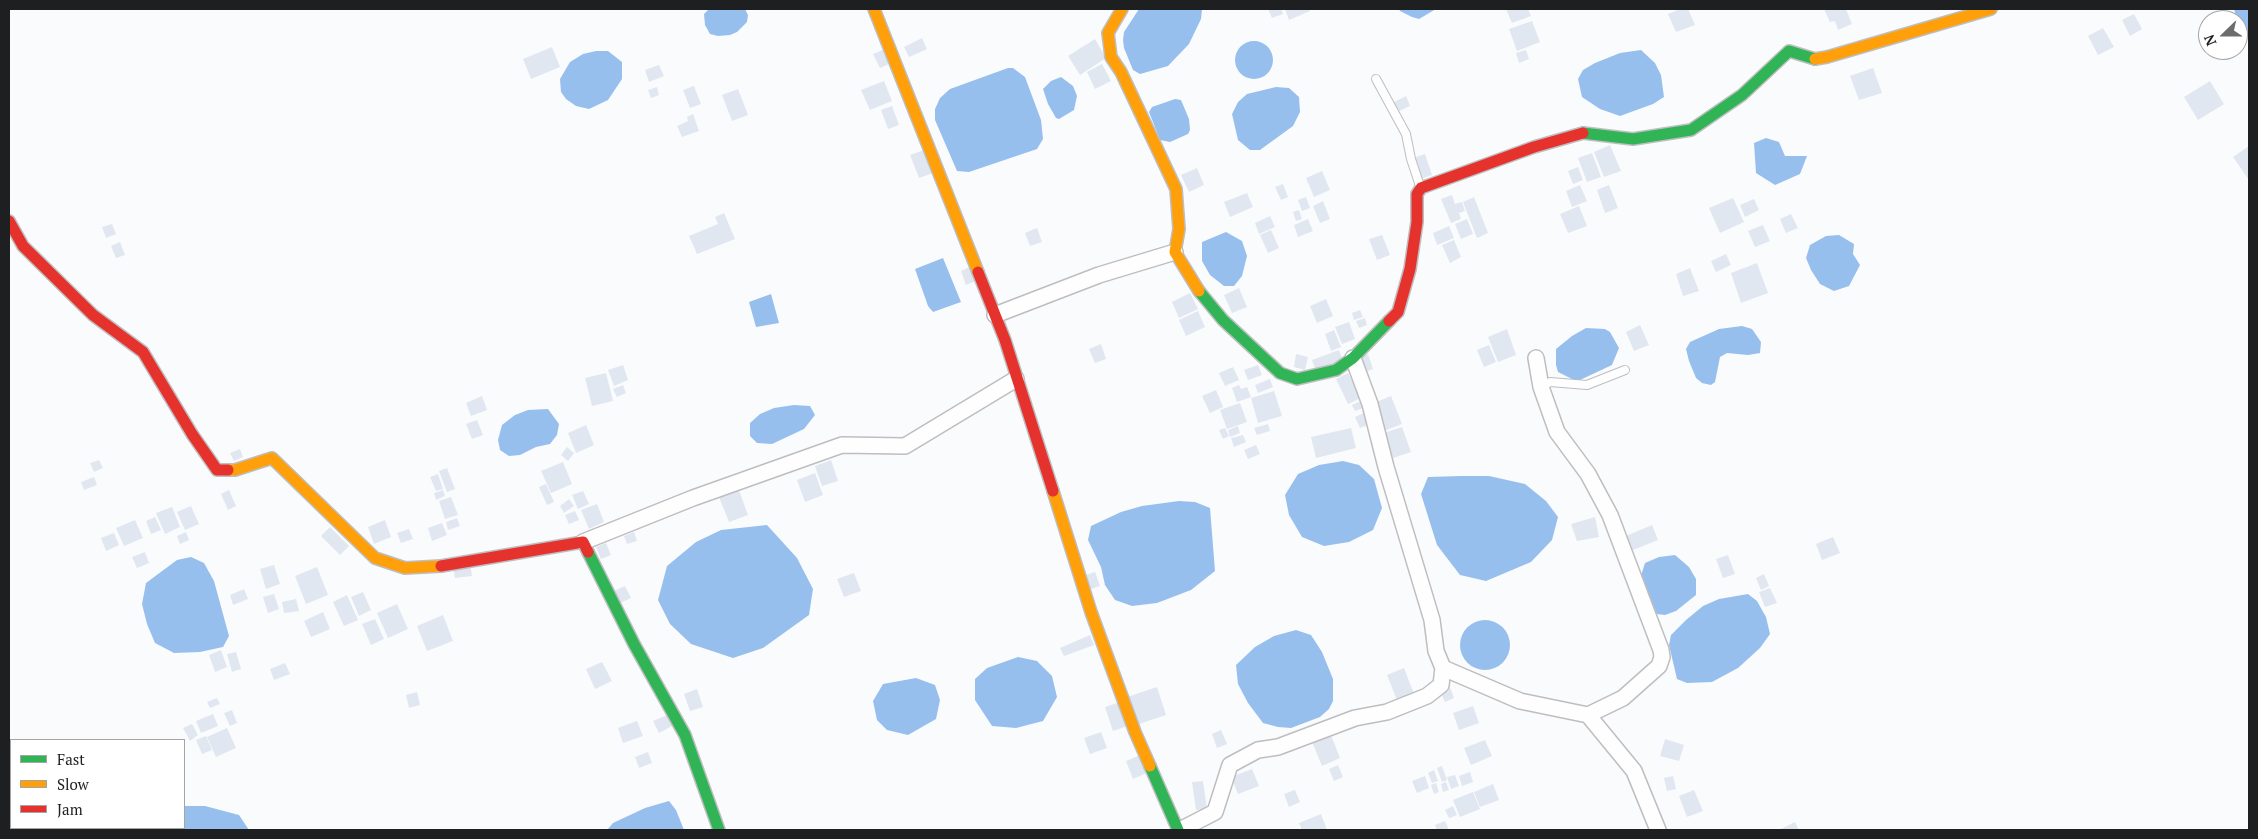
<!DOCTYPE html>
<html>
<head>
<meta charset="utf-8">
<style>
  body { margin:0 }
  #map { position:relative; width:2258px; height:839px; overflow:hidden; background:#fafbfd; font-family:"PT Serif",serif }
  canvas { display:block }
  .frame { position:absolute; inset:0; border:10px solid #1e1f20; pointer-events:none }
  .legend { position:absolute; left:10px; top:739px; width:175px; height:90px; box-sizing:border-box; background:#fff; border:1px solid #a5a5a6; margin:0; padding:6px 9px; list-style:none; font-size:15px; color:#1e1f20 }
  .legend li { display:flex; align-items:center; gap:10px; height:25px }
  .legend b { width:25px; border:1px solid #a5a5a6 }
  .north { position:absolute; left:2198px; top:10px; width:50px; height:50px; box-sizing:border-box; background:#fff; border:1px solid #a5a5a6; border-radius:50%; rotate:248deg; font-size:14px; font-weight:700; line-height:20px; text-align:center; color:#1e1f20 }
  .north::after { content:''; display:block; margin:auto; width:18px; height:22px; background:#6b6c6d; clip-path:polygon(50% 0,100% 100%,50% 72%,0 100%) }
</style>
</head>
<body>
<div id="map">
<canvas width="2258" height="839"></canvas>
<div class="frame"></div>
<ul class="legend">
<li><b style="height:6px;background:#30b455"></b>Fast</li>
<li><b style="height:6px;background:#ff9f0a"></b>Slow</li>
<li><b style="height:6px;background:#e5322d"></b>Jam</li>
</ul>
<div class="north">N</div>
</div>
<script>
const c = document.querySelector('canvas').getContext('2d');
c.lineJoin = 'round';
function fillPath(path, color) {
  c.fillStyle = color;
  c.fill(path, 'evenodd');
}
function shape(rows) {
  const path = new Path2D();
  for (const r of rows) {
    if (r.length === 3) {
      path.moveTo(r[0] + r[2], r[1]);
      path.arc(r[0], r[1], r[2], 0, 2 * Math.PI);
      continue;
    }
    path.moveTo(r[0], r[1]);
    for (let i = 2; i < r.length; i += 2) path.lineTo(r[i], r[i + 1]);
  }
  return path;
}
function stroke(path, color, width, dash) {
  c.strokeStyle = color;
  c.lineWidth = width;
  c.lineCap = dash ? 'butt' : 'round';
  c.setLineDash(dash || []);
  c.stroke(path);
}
fillPath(shape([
  [709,9,745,9,748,15,747,22,737,32,730,35,718,36,710,34,705,25,704,14],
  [1139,9,1202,9,1201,19,1189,44,1168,66,1140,74,1133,70,1124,48,1123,40,1124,32],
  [1399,9,1436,9,1419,19,1412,17,1400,11],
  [2234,9,2249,9,2249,37,2237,20],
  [1254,60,19],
  [1641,50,1655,63,1661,75,1664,97,1653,104,1620,116,1600,109,1582,97,1578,79,1583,70,1595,63,1620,53],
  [596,51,608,51,622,62,622,79,608,100,589,109,576,106,566,99,561,92,560,79,570,62,583,54],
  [1008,68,1013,68,1025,77,1041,120,1043,139,1037,149,969,172,957,171,935,120,935,109,940,98,950,89],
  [1061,77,1073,86,1077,96,1074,110,1059,119,1056,118,1048,104,1043,89,1051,81],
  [1276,87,1289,88,1299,97,1300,112,1293,126,1260,150,1250,150,1238,140,1232,114,1238,102,1247,94],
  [1175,99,1181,100,1189,119,1190,130,1188,134,1170,142,1160,140,1149,112,1152,107],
  [1766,138,1779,142,1785,156,1807,156,1800,174,1775,185,1756,173,1754,143],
  [1226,232,1242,241,1247,256,1242,276,1234,286,1224,286,1210,275,1202,261,1202,242],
  [1839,235,1854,244,1853,254,1860,265,1849,286,1834,291,1820,284,1811,270,1806,258,1810,245,1826,236],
  [943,258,961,302,933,312,928,306,915,269],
  [771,294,779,323,756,327,749,302],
  [1742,326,1752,329,1761,342,1760,353,1748,355,1727,353,1720,357,1715,382,1711,385,1702,383,1696,378,1689,361,1686,349,1690,342,1719,329],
  [1586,328,1605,329,1610,332,1619,348,1612,365,1580,380,1574,380,1558,372,1556,365,1556,349,1572,336],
  [794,405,810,406,815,415,804,429,772,444,757,443,750,436,750,423,760,414,774,408],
  [548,409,559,424,557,435,550,444,536,447,520,455,509,456,500,450,498,440,502,425,515,415,528,410],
  [1343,461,1359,465,1374,479,1382,508,1373,530,1349,542,1324,546,1302,537,1289,515,1285,495,1298,474,1319,465],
  [1461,476,1489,476,1525,484,1546,501,1558,517,1552,540,1531,562,1486,581,1460,575,1437,545,1421,494,1428,477],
  [1179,501,1195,502,1210,508,1215,571,1191,590,1157,603,1132,606,1115,600,1105,585,1101,567,1088,540,1091,526,1121,512,1142,506],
  [767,525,797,558,813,589,809,615,763,648,733,658,691,644,670,624,658,600,667,566,696,542,721,530],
  [1675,555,1689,567,1696,579,1696,595,1676,611,1665,615,1656,614,1647,606,1639,582,1645,563,1659,557],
  [191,557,204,563,214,581,229,636,223,647,200,652,174,653,155,643,147,624,142,604,146,583,177,560],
  [1748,594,1757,601,1766,617,1770,634,1760,648,1738,668,1712,682,1687,683,1677,679,1669,645,1671,635,1686,620,1703,606,1719,599],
  [1485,645,25],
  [1296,630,1311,635,1322,652,1333,679,1333,701,1329,709,1320,717,1291,728,1278,727,1263,723,1248,703,1238,684,1236,665,1255,647,1274,636],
  [1018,657,1037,661,1052,676,1057,697,1043,721,1016,728,992,726,975,700,975,679,987,668],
  [916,678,935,685,940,700,936,719,908,735,887,730,877,720,873,701,883,684],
  [669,801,676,810,684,830,607,830,613,823,645,808],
  [184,806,205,806,239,815,249,830,161,830,161,828,184,828]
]), '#97bfee');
fillPath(shape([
  [1268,9,1281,9,1283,14,1272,18],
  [1285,9,1309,9,1310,11,1289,20],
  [1506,9,1528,9,1531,16,1512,23],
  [1680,9,1688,9,1695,25,1676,32,1668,14],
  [1824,9,1846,9,1852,24,1838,30,1835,21,1830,22],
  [2134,14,2142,29,2130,36,2122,20],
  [1532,21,1540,42,1517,51,1509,29],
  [2103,28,2114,47,2098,55,2088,36],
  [922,38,927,49,909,57,904,47],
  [1095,39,1106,58,1080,75,1068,56],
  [552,47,560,67,531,79,523,59],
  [885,49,891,63,880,68,873,54],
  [1526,50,1529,59,1519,63,1516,53],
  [1102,64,1111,81,1095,89,1087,72],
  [659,65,664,76,649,82,645,70],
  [1873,68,1882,93,1859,100,1850,76],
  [884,81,892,101,870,110,861,90],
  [2210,81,2224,104,2198,120,2184,97],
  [694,86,701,104,690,108,683,90],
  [657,87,659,95,651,98,648,90],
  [738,89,748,115,732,121,722,95],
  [1406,96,1410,106,1397,112,1392,103],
  [892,106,899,125,888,129,881,110],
  [693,114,699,131,682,137,677,126,688,121,687,117],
  [1610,145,1621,171,1604,177,1594,152],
  [2249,146,2249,180,2233,157],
  [924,150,933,173,919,178,910,155],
  [1592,153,1601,177,1587,182,1578,158],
  [1425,154,1432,175,1420,179,1413,158],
  [1578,167,1583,180,1573,184,1568,171],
  [1197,168,1204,185,1189,192,1181,175],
  [1322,171,1330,190,1314,197,1306,178],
  [1283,184,1288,197,1281,200,1275,187],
  [1580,185,1587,201,1572,207,1566,191],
  [1609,185,1618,208,1605,213,1597,190],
  [1247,193,1253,207,1230,217,1224,202],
  [1452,195,1455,204,1462,202,1465,211,1459,213,1461,219,1451,223,1441,199],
  [1306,197,1310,208,1302,211,1298,200],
  [1474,197,1488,233,1477,238,1463,202],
  [1733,198,1744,222,1720,233,1709,208],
  [1754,199,1759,210,1745,217,1740,205],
  [1323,201,1330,219,1320,223,1313,206],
  [1579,206,1587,226,1568,233,1560,214],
  [1299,210,1302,219,1296,221,1293,212],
  [724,213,735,239,697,254,689,236,718,224,715,217],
  [1791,214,1798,228,1786,233,1780,219],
  [1270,216,1275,227,1259,234,1255,223],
  [1308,219,1313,231,1298,237,1294,225],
  [1467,219,1473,234,1461,239,1455,224],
  [112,224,116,234,106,238,102,227],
  [1763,225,1770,241,1755,247,1748,231],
  [1449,226,1454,238,1437,245,1433,233],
  [1037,228,1042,242,1030,246,1025,233],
  [1271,230,1279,248,1268,253,1260,235],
  [1382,235,1390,255,1377,260,1369,239],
  [1454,240,1461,257,1450,263,1442,245],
  [120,242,125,255,116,258,111,246],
  [1726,254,1731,265,1716,272,1711,261],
  [1757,263,1768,293,1741,303,1731,273],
  [972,266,978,280,966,285,961,271],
  [1690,268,1699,291,1683,296,1676,274],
  [1239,288,1247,307,1232,313,1224,295],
  [1190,293,1198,309,1179,318,1172,302],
  [1326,299,1333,316,1317,323,1310,306],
  [1360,310,1363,317,1354,320,1352,313],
  [1198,311,1205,327,1186,336,1179,320],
  [1365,318,1367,325,1359,328,1356,321],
  [1349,322,1355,339,1342,344,1335,327],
  [1640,325,1649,345,1634,351,1626,332],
  [1507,329,1516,355,1498,362,1488,337],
  [1334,330,1341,347,1331,351,1325,334],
  [1101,344,1106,359,1095,363,1089,349],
  [1489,345,1496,362,1484,367,1477,350],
  [1339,350,1343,361,1316,371,1312,360],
  [1296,354,1308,357,1305,370,1294,367],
  [1368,354,1373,369,1363,373,1357,358],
  [623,365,628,380,614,386,608,370],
  [1258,365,1262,375,1248,380,1244,370],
  [1233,367,1239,380,1225,386,1219,373],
  [606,373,613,401,592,406,585,378],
  [1348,373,1361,398,1348,404,1336,379],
  [1270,379,1273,387,1258,393,1255,385],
  [623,385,626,393,617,397,613,389],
  [1239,385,1241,389,1247,387,1251,397,1237,402,1232,388],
  [1216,390,1223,407,1210,413,1202,396],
  [1274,391,1282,416,1258,423,1251,398],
  [482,396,487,410,471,416,466,403],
  [1391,396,1402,424,1384,431,1374,403],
  [1361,401,1363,408,1355,411,1352,405],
  [1240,403,1247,422,1227,429,1220,410],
  [1366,412,1370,424,1360,428,1355,417],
  [477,420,483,435,472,439,466,424],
  [1268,424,1270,431,1257,435,1254,428],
  [586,425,594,445,576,453,568,433],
  [1238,426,1240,433,1230,437,1228,430],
  [1402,427,1411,452,1393,458,1384,433],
  [1225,428,1229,436,1223,439,1219,430],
  [1351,428,1356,448,1316,458,1311,437],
  [1243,435,1246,442,1234,447,1231,438],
  [1256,445,1260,454,1248,459,1244,450],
  [567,447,574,453,568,461,561,455],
  [240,449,243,457,234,461,230,453],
  [99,460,103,468,94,472,90,463],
  [831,460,838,481,822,486,815,466],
  [563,462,572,484,551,493,541,471],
  [447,468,455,489,447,492,439,471],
  [815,473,823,495,805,502,797,480],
  [438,474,443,489,436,491,430,477],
  [94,477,97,485,84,490,81,482],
  [546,484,554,502,547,505,539,487],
  [737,485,748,515,729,522,717,492],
  [229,490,236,506,228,510,221,494],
  [443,490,445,496,436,500,434,493],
  [583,491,589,504,578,509,572,495],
  [451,497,458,515,445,519,439,501],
  [569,499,574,506,564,513,560,506],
  [597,504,604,522,589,529,581,510],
  [191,506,199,524,185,530,177,512],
  [172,507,180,527,165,534,156,513],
  [575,511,579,520,569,524,565,515],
  [155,517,161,530,151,534,146,521],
  [1595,517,1599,537,1577,541,1571,524],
  [457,518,460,526,448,530,446,522],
  [135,520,143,538,124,546,116,528],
  [385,520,391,537,374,544,368,527],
  [442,523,447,535,432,541,428,528],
  [1652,525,1658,540,1633,550,1626,536],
  [330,527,349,546,340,555,321,536],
  [409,529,413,539,401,543,397,533],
  [186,532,189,540,180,544,177,536],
  [634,532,637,541,627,544,624,536],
  [114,533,119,545,106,551,101,538],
  [1833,537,1840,553,1822,560,1816,544],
  [606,543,611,555,601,559,596,547],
  [145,552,149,563,137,568,132,557],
  [1728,555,1735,574,1723,578,1716,559],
  [470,564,472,576,455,578,453,567],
  [274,565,280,584,266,589,260,569],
  [317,567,328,595,306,604,295,576],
  [1095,572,1100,586,1088,590,1083,576],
  [854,573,861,591,844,597,837,579],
  [1764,574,1769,586,1761,590,1756,578],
  [625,586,631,598,616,605,610,593],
  [1770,588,1777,603,1765,607,1759,592],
  [244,589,248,599,233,605,230,595],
  [363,592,371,610,359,616,351,597],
  [274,594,279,609,268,613,263,597],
  [347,595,358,620,344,626,333,602],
  [296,599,299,611,284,613,282,602],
  [397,604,408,629,388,638,377,613],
  [323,612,330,629,311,637,304,621],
  [443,615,453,641,427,651,417,626],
  [375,619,384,639,371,645,362,624],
  [1090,635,1094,645,1064,656,1060,648],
  [221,650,227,667,215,672,209,655],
  [236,652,241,669,232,672,227,654],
  [602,662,612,681,595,689,586,669],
  [285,663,290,674,274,680,270,669],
  [1404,668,1414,694,1397,700,1387,675],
  [1157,687,1166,715,1136,725,1127,697],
  [1450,687,1454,698,1445,702,1440,691],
  [697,689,703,707,690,711,684,694],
  [417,692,420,705,409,708,406,695],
  [217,698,220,704,210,708,207,702],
  [1123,701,1131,725,1113,731,1105,707],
  [1473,706,1479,723,1459,730,1453,713],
  [232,710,237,723,230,726,224,713],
  [213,714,218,726,201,733,196,721],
  [667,715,672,726,659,733,653,721],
  [637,721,643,736,623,743,618,728],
  [192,724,198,735,190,741,183,728],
  [227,728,236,748,216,757,207,737],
  [1221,730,1227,744,1217,748,1212,734],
  [1101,732,1107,748,1090,754,1084,738],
  [1331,735,1340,758,1322,766,1312,742],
  [206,736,212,750,202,754,196,740],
  [1665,739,1684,745,1679,761,1660,756],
  [1485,740,1492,756,1471,765,1464,748],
  [648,752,652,763,639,768,635,757],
  [1140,755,1147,773,1133,779,1126,761],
  [1338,765,1343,777,1334,781,1329,769],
  [1442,766,1447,780,1442,782,1437,768],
  [1252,769,1259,786,1238,794,1231,777],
  [1434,770,1438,781,1432,783,1428,773],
  [1470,772,1473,782,1462,786,1459,776],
  [1455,775,1459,786,1451,789,1447,777],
  [1425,776,1429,788,1417,793,1412,781],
  [1673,776,1676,789,1667,791,1664,778],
  [1203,781,1207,809,1196,810,1192,782],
  [1446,782,1449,790,1443,792,1441,784],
  [1436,783,1439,792,1434,794,1431,785],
  [1493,784,1499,800,1480,807,1474,792],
  [1295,790,1300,802,1289,807,1284,794],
  [1694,790,1703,811,1687,817,1679,796],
  [1473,792,1480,809,1460,817,1453,800],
  [1453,806,1457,815,1449,818,1445,810],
  [1321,814,1327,830,1302,830,1299,823],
  [1445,821,1449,830,1437,830,1435,825],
  [1795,822,1799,830,1779,830]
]), '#e1e7f0');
const lane = shape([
  [1376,79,1406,134,1411,159,1420,186],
  [1541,387,1550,382,1587,385,1625,370]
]);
const street = shape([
  [995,315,1099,275,1175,252],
  [1353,358,1370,404,1386,467,1432,620,1436,651,1443,668,1520,701,1588,715,1634,771,1658,830],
  [1536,358,1541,387,1557,432,1588,474,1610,515,1661,650,1662,657,1659,666,1623,698,1588,715],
  [583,542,693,498,842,445,905,446,1016,379],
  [1180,830,1215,812,1230,765,1258,750,1278,747,1355,718,1387,712,1427,696,1441,685,1443,668]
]);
const fast = shape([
  [1583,133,1633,139,1691,130,1742,95,1789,51,1815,59],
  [1199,291,1223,320,1280,373,1297,379,1336,370,1353,358,1389,321],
  [588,552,634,644,685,735,719,830],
  [1150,766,1178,830]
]);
const slow = shape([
  [874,9,978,272],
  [1122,9,1108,33,1111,57,1121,72,1176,189,1179,229,1175,252,1199,291],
  [1815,59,1827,57,1991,9],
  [228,470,235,470,272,458,375,558,405,568,441,566],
  [1053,491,1091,612,1135,732,1150,766]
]);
const jam = shape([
  [9,221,23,246,93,315,143,352,192,434,217,470,228,470],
  [978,272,1005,340,1053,491],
  [1389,321,1398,312,1410,269,1417,222,1417,194,1421,188,1534,147,1583,133],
  [441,566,583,542,588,552]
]);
stroke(lane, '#bebec0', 10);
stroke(street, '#bebec0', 18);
stroke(fast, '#bebec0', 14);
stroke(slow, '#bebec0', 14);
stroke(jam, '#bebec0', 14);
stroke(lane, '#fefeff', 8);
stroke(street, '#fefeff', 15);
stroke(fast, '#30b455', 11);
stroke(slow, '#ff9f0a', 11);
stroke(jam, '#e5322d', 11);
</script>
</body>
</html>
